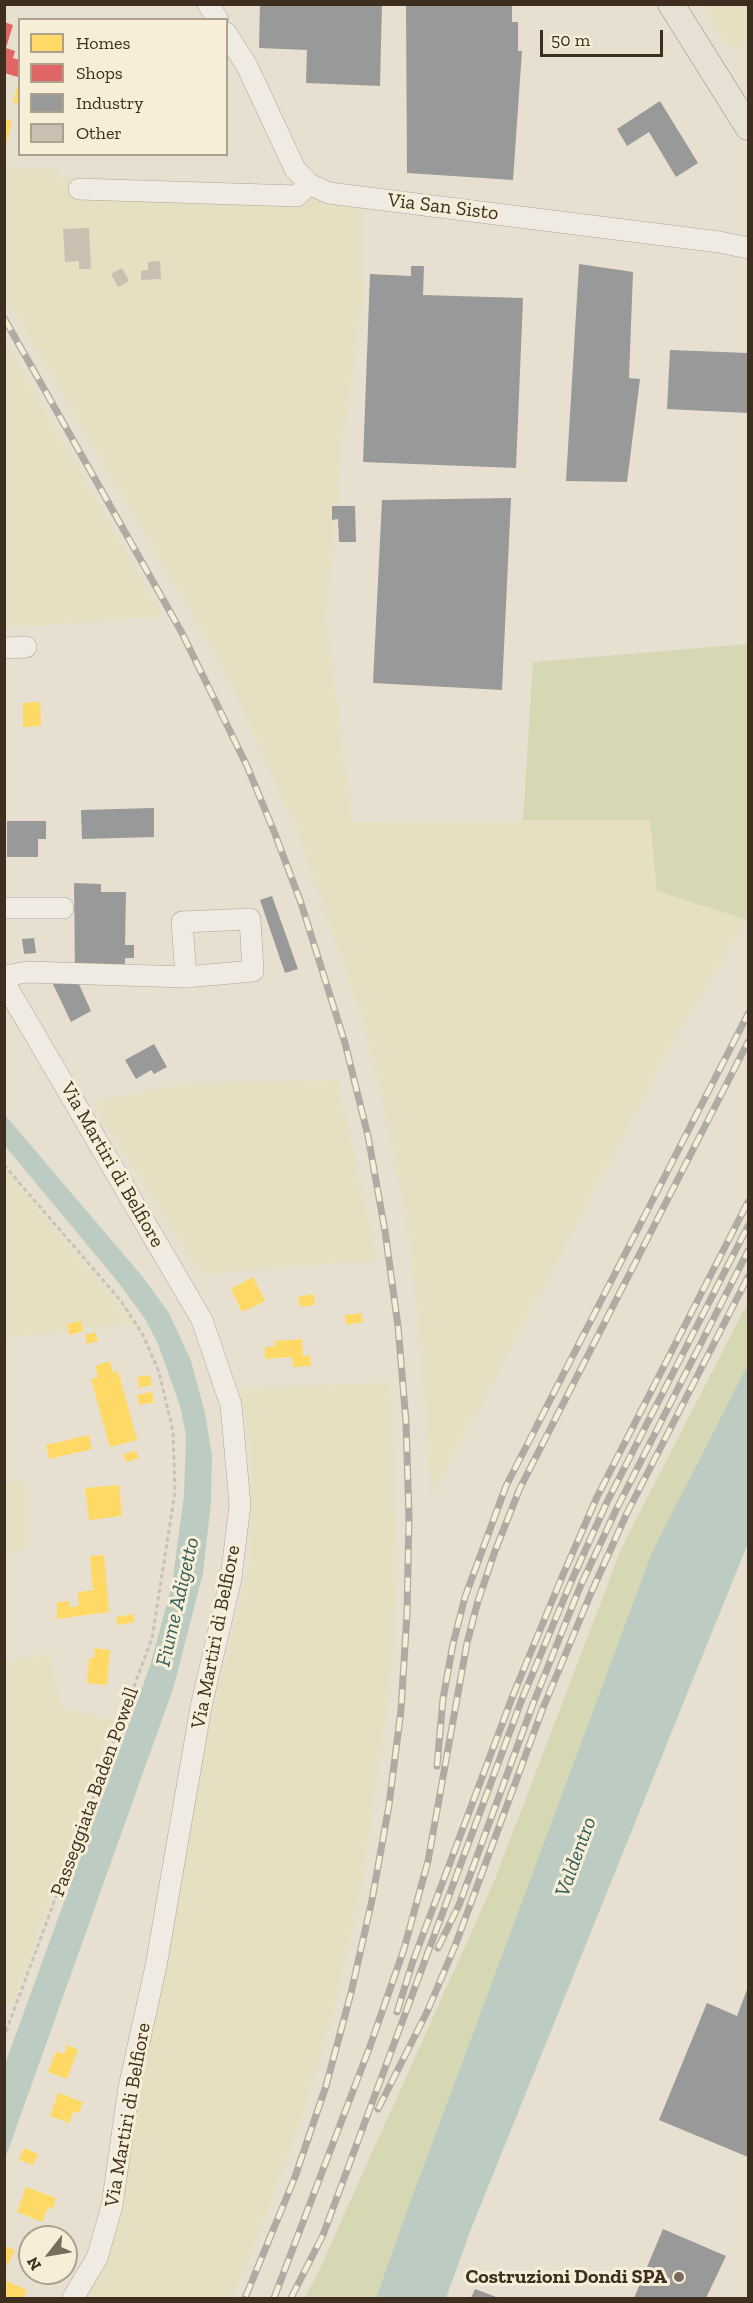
<!DOCTYPE html>
<html>
<head>
<meta charset="utf-8">
<style>
  body { margin:0 }
  #map { position:relative; width:753px; height:2303px; overflow:hidden; background:#e7e0d1; font-family:"Zilla Slab",serif }
  canvas { display:block }
  .frame { position:absolute; inset:0; border:6px solid #3d2e20; pointer-events:none }
  .legend { position:absolute; left:18px; top:18px; width:210px; height:138px; box-sizing:border-box; background:#f7eed8; border:2px solid #ada18e; margin:0; padding:8px 10px; list-style:none; font-size:18px; color:#3d2e20 }
  .legend li { display:flex; align-items:center; gap:12px; height:30px }
  .legend b { width:30px; border:2px solid #ada18e }
  .north { position:absolute; left:18px; top:2225px; width:60px; height:60px; box-sizing:border-box; background:#f7eed8; border:2px solid #ada18e; border-radius:50%; rotate:239deg; font-size:16px; font-weight:700; line-height:24px; text-align:center; color:#3d2e20 }
  .north::after { content:''; display:block; margin:auto; width:21px; height:27px; background:#786c5e; clip-path:polygon(50% 0,100% 100%,50% 72%,0 100%) }
  .scale { position:absolute; left:540px; top:30px; width:123px; height:27px; box-sizing:border-box; border:3px solid #3d2e20; border-top:0; padding-left:8px; font-size:18px; line-height:21px; white-space:nowrap; color:#3d2e20; -webkit-text-stroke:4px #f7eed8; paint-order:stroke }
</style>
</head>
<body>
<div id="map">
<canvas width="753" height="2303"></canvas>
<div class="frame"></div>
<ul class="legend">
<li><b style="height:16px;background:#ffd966"></b>Homes</li>
<li><b style="height:16px;background:#e06666"></b>Shops</li>
<li><b style="height:16px;background:#999"></b>Industry</li>
<li><b style="height:16px;background:#cbbfb2"></b>Other</li>
</ul>
<div class="north">N</div>
<div class="scale">50 m</div>
</div>
<script>
const c = document.querySelector('canvas').getContext('2d');
c.lineJoin = 'round';
function fillPath(path, color) {
  c.fillStyle = color;
  c.fill(path, 'evenodd');
}
function shape(rows) {
  const path = new Path2D();
  for (const r of rows) {
    path.moveTo(r[0], r[1]);
    for (let i = 2; i < r.length; i += 2) path.lineTo(r[i], r[i + 1]);
  }
  return path;
}
function stroke(path, color, width, dash) {
  c.strokeStyle = color;
  c.lineWidth = width;
  c.lineCap = dash ? 'butt' : 'round';
  c.setLineDash(dash || []);
  c.stroke(path);
}
function drawText(font, color, halo, rows, align = 'center') {
  c.font = font + ' "Zilla Slab",serif';
  c.lineWidth = 6;
  c.setLineDash([]);
  c.textBaseline = 'middle';
  c.strokeStyle = halo;
  c.fillStyle = color;
  for (const [text, x, y, turn = 0] of rows) {
    c.save();
    c.translate(x, y);
    c.rotate((+turn || 0) * Math.PI / 180);
    c.textAlign = isNaN(turn) ? turn : align;
    if (halo) c.strokeText(text, 0, 0);
    c.fillText(text, 0, 0);
    c.restore();
  }
}
fillPath(shape([
  [700,5,748,5,748,48,725,44],
  [4,169,59,169,58,177,300,188,323,202,361,207,363,300,342,447,326,619,352,822,650,820,657,891,748,920,684,1022,431,1498,427,1425,411,1250,390,1134,363,1021,296,828,224,669,5,298],
  [4,340,5,340,163,616,5,628],
  [337,1080,378,1260,200,1274,92,1102,183,1084],
  [4,1168,71,1248,133,1323,5,1338],
  [391,1382,396,1569,392,1666,361,1889,334,2012,301,2119,250,2257,231,2298,81,2298,124,2173,181,1846,249,1561,251,1459,245,1413,238,1389],
  [28,1480,28,1548,5,1554,5,1484],
  [51,1654,60,1708,113,1719,14,2003,4,2002,5,1662]
]), '#e6dfc2');
fillPath(shape([
  [748,644,748,920,657,891,650,820,523,820,533,662],
  [748,1302,748,1364,652,1552,409,2205,376,2298,304,2298,316,2277,493,1884,622,1547]
]), '#d6d7b3');
fillPath(shape([
  [5,1115,142,1276,169,1313,191,1361,205,1413,212,1455,211,1502,203,1573,174,1686,5,2159,5,2064,150,1666,172,1585,184,1495,186,1435,180,1406,158,1344,145,1319,118,1282,5,1146],
  [748,1364,748,1543,471,2229,446,2298,376,2298,409,2205,652,1552]
]), '#bcccc2');
fillPath(shape([
  [17,87,20,88,20,104,13,102],
  [4,119,12,121,5,150,4,150],
  [40,702,41,726,23,727,23,703],
  [253,1277,265,1301,242,1312,231,1289],
  [314,1294,315,1305,300,1307,298,1297],
  [361,1313,363,1322,346,1325,345,1315],
  [81,1321,83,1331,69,1335,67,1324],
  [95,1332,98,1341,87,1344,85,1335],
  [302,1339,303,1356,310,1356,311,1366,293,1367,292,1357,265,1359,265,1347,275,1347,275,1341],
  [110,1361,113,1373,118,1371,137,1440,110,1447,91,1379,98,1377,95,1366],
  [150,1375,152,1385,139,1388,137,1377],
  [152,1392,154,1402,139,1405,137,1395],
  [89,1435,92,1449,49,1459,46,1445],
  [136,1451,139,1458,126,1462,123,1454],
  [119,1485,122,1516,89,1520,85,1488],
  [104,1555,109,1612,57,1619,57,1602,69,1601,69,1607,79,1606,78,1592,93,1590,90,1556],
  [133,1614,135,1622,118,1625,116,1617],
  [95,1648,110,1650,107,1685,87,1683,89,1658,94,1658],
  [67,2045,78,2050,67,2079,48,2072,56,2051,64,2054],
  [58,2093,83,2102,79,2113,74,2111,69,2123,50,2116],
  [24,2148,38,2154,33,2165,19,2160],
  [26,2187,56,2198,53,2209,48,2207,42,2222,17,2212],
  [4,2245,15,2251,4,2270],
  [4,2280,27,2290,23,2298,4,2298]
]), '#ffd966');
fillPath(shape([
  [4,22,13,25,6,48,15,51,13,58,20,60,18,77,4,73]
]), '#e06666');
fillPath(shape([
  [260,4,382,4,380,86,306,83,307,50,259,48],
  [406,4,512,4,512,22,518,22,518,51,522,51,513,180,407,173],
  [660,101,698,163,676,177,649,132,627,146,617,129],
  [579,264,633,272,629,378,640,379,627,482,566,481],
  [411,266,424,266,423,295,523,298,516,468,363,462,370,274,411,276],
  [670,350,748,353,748,413,667,409],
  [511,498,502,690,373,683,382,500],
  [332,506,355,506,356,542,339,542,338,519,332,520],
  [154,808,154,837,82,839,81,810],
  [7,821,46,821,46,839,38,839,38,857,7,857],
  [74,883,101,884,101,892,126,892,125,945,134,945,134,958,125,958,125,970,75,970],
  [272,896,298,969,285,973,260,900],
  [34,938,36,953,24,954,22,939],
  [52,982,78,982,91,1011,71,1022],
  [154,1044,167,1067,154,1074,151,1070,136,1079,125,1060],
  [748,1987,748,2157,659,2120,707,2003,737,2016],
  [663,2229,726,2256,706,2298,634,2298],
  [475,2289,499,2298,471,2298]
]), '#999');
fillPath(shape([
  [89,228,91,269,79,269,79,261,65,262,63,229],
  [160,261,161,279,141,280,141,271,148,270,148,262],
  [122,268,129,281,118,287,111,274]
]), '#cbbfb2');
const minor = shape([
  [208,4,218,20],
  [226,33,247,66,295,169,309,184,329,193,719,242,748,248],
  [79,189,297,196,309,184],
  [4,648,26,647],
  [4,908,63,908],
  [4,976,27,972,186,977,253,971,250,919,182,922,186,977],
  [4,982,202,1320,231,1405,240,1505,231,1578,201,1707,156,1966,129,2087,112,2206,97,2258,73,2298]
]);
const major = shape([
  [671,4,748,127]
]);
stroke(minor, '#ada599', 22);
stroke(major, '#928b80', 27);
stroke(shape([
  [4,1165,121,1301,143,1335,159,1372,173,1431,175,1492,152,1638,4,2037]
]), '#c8c2b9', 3, [4.5, 3]);
stroke(minor, '#efebe3', 21);
stroke(major, '#e6e1d4', 26);
const rail = shape([
  [4,318,182,633,247,766,275,834,301,903,345,1043,368,1136,385,1231,398,1326,406,1422,409,1518,407,1614,401,1710,389,1805,372,1900,351,1993,326,2086,295,2177,245,2298],
  [437,1766,443,1699,453,1644,465,1597,506,1486,748,1014],
  [438,1948,459,1905,533,1704,580,1587,617,1508,748,1251],
  [397,2012,413,1961,513,1695,562,1577,597,1497,748,1202],
  [378,2109,427,2012,455,1946,543,1708,591,1593,627,1513,748,1277],
  [274,2298,369,2049,404,1949,428,1861,467,1643,478,1601,495,1551,520,1488,748,1042],
  [291,2298,323,2235,522,1699,571,1582,607,1502,748,1226]
]);
stroke(rail, '#afaaa2', 7);
stroke(rail, '#f7eed8', 4.5, [14]);
for (const [x, y, r, color] of [
  [679,2277,6,"#786c5e"]
]) {
  const dot = new Path2D();
  dot.arc(x, y, r, 0, 2 * Math.PI);
  c.fillStyle = color;
  c.fill(dot);
  stroke(dot, '#f7eed8', 2);
}
drawText('20px', '#3d2e20', '#f7eed8', [
  ["Via San Sisto",443,207,7],
  ["Via Martiri di Belfiore",112,1165,60],
  ["Via Martiri di Belfiore",216,1637,-79],
  ["Passeggiata Baden Powell",95,1792,-70],
  ["Via Martiri di Belfiore",128,2115,-80]
]);
drawText('bold 20px', '#3d2e20', '#f7eed8', [
  ["Costruzioni Dondi SPA",667,2277]
], 'right');
drawText('italic 21px', '#2f5d5a', '#f7eed8', [
  ["Fiume Adigetto",178,1602,-77],
  ["Valdentro",576,1857,-70]
]);
</script>
</body>
</html>
